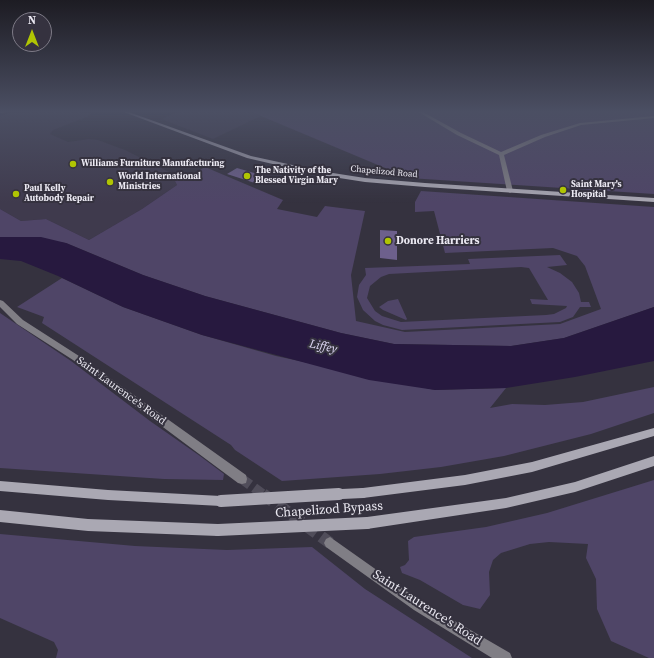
<!DOCTYPE html>
<html>
<head>
<meta charset="utf-8">
<style>
  body { margin:0 }
  #map { position:relative; width:654px; height:658px; overflow:hidden; background:#35323f; font-family:"Source Serif 4",serif }
  canvas { display:block }
  .north { position:absolute; left:12px; top:12px; width:40px; height:40px; box-sizing:border-box; background:#35323f; border:1px solid #7e7b87; border-radius:50%; rotate:0deg; font-size:11px; font-weight:700; line-height:16px; text-align:center; color:#ebe9f2 }
  .north::after { content:''; display:block; margin:auto; width:14px; height:18px; background:#b0c503; clip-path:polygon(50% 0,100% 100%,50% 72%,0 100%) }
</style>
</head>
<body>
<div id="map">
<canvas width="654" height="658"></canvas>
<div class="north">N</div>
</div>
<script>
const c = document.querySelector('canvas').getContext('2d');
c.lineJoin = 'round';
function fillPath(path, color) {
  c.fillStyle = color;
  c.fill(path, 'evenodd');
}
function shape(rows) {
  const path = new Path2D();
  for (const r of rows) {
    path.moveTo(r[0], r[1]);
    for (let i = 2; i < r.length; i += 2) path.lineTo(r[i], r[i + 1]);
  }
  return path;
}
function stroke(path, color, width, dash) {
  c.strokeStyle = color;
  c.lineWidth = width;
  c.lineCap = dash ? 'butt' : 'round';
  c.setLineDash(dash || []);
  c.stroke(path);
}
function drawText(font, color, halo, rows, align = 'center') {
  c.font = font + ' "Source Serif 4",serif';
  c.lineWidth = 4;
  c.setLineDash([]);
  c.textBaseline = 'middle';
  c.strokeStyle = halo;
  c.fillStyle = color;
  for (const [text, x, y, turn = 0] of rows) {
    c.save();
    c.translate(x, y);
    c.rotate((+turn || 0) * Math.PI / 180);
    c.textAlign = isNaN(turn) ? turn : align;
    if (halo) c.strokeText(text, 0, 0);
    c.fillText(text, 0, 0);
    c.restore();
  }
}
fillPath(shape([
  [46,111,82,111,83,113,92,113,87,117,53,130,50,134,68,142,89,139,98,140,125,150,171,173,177,185,142,209,89,240,46,219,21,221,0,209,0,116,8,113],
  [180,111,249,111,261,116,213,139,161,119]
]), '#3f3a4d');
fillPath(shape([
  [249,111,654,111,654,194,409,178],
  [205,167,283,200,277,209,317,217,325,206,365,211,351,275,356,321,405,332,560,324,601,309,585,266,577,256,553,248,445,253,434,211,415,212,415,202,421,191,654,207,654,307,564,338,511,346,394,344,341,333,205,296,143,275,66,243,0,237,0,209,21,221,46,219,89,240,142,209,177,185,171,173,186,178],
  [560,255,567,265,547,267,560,273,572,282,579,293,581,302,589,302,591,307,580,307,573,317,560,322,402,330,383,325,375,321,363,310,357,297,359,285,366,275,365,268,470,264,468,259],
  [521,267,529,268,548,300,530,299,532,304,567,306,566,308,554,314,546,315,401,322,382,316,375,311,367,298,370,286,381,277,389,274],
  [62,278,123,307,202,335,276,356,435,390,506,388,490,408,512,404,545,405,583,402,654,387,654,413,591,434,504,456,441,467,380,474,282,481,235,450,231,445,42,323,44,317,17,307],
  [398,299,407,319,406,320,383,310,379,307,388,301],
  [0,313,71,361,150,421,200,456,224,474,223,480,164,479,0,468],
  [654,480,654,658,649,658,611,641,597,609,596,579,586,558,588,544,549,542,530,544,501,553,493,560,489,572,490,595,480,609,463,605,420,580,402,573,400,567,405,565,409,560,408,541,414,537,486,527,547,513],
  [0,534,135,546,227,550,312,547,365,589,472,658,56,658,58,650,54,642,0,618]
]), '#4f4567');
fillPath(shape([
  [0,237,41,237,66,243,143,275,205,296,341,333,394,344,511,346,564,338,654,307,654,361,575,377,506,388,435,390,369,380,202,335,123,307,58,276,21,261,0,259]
]), '#27193f');
fillPath(shape([
  [237,168,268,177,258,184,227,174],
  [380,230,397,231,397,260,380,258]
]), '#6d608c');
stroke(shape([
  [242,479,264,495]
]), '#504d5a', 10, [10, 5]);
stroke(shape([
  [263,494,330,543]
]), '#504d5a', 12, [12, 6]);
fillPath(shape([
  [417,111,421,111,461,133,501,152,541,135,580,123,654,116,654,118,581,125,545,137,504,155,513,191,510,193,507,191,499,155,457,135,417,111]
]), '#807e85');
fillPath(shape([
  [0,300,3,301,23,320,79,356,246,475,247,479,246,483,242,484,238,483,73,360,17,324,0,307,0,300],
  [330,537,422,602,510,653,512,658,492,658,414,610,326,547,324,543,326,539,330,537]
]), '#807e85');
fillPath(shape([
  [0,111,16,111,0,113,0,111],
  [121,111,126,111,251,156,320,171,365,178,425,183,654,198,654,202,425,187,365,182,320,175,247,158,121,111],
  [654,428,654,436,532,472,465,485,363,498,359,497,358,493,359,489,363,488,465,475,532,462,654,428],
  [654,456,654,466,575,492,506,508,367,529,363,527,361,523,363,519,367,517,506,498,575,482,654,456],
  [0,481,108,490,221,496,225,497,226,501,225,505,221,506,108,500,0,491,0,481],
  [0,510,88,519,218,524,222,526,224,530,222,534,218,536,88,531,0,522,0,510]
]), '#aaa8b3');
stroke(shape([
  [321,495,363,493]
]), '#aaa8b3', 10);
stroke(shape([
  [221,501,339,494],
  [218,530,367,523]
]), '#aaa8b3', 12);
const sky = c.createLinearGradient(0, 0, 0, 203);
sky.addColorStop(0, '#1d1c23');
sky.addColorStop(0.55, '#4b4f63');
sky.addColorStop(1, '#4b4f6300');
c.fillStyle = sky;
c.fillRect(0, 0, 654, 203);
for (const [x, y, r, color] of [
  [73,164,4,"#b0c503"],
  [247,176,4,"#b0c503"],
  [110,182,4,"#b0c503"],
  [563,190,4,"#b0c503"],
  [16,194,4,"#b0c503"],
  [388,241,4,"#b0c503"]
]) {
  const dot = new Path2D();
  dot.arc(x, y, r, 0, 2 * Math.PI);
  c.fillStyle = color;
  c.fill(dot);
  stroke(dot, '#35323f', 1.5);
}
drawText('bold 9px', '#ebe9f2', '#35323f', [
  ["Williams Furniture Manufacturing",81,164],
  ["The Nativity of the",255,171],
  ["Blessed Virgin Mary",255,181],
  ["World International",118,177],
  ["Ministries",118,187],
  ["Saint Mary's",571,185],
  ["Hospital",571,195],
  ["Paul Kelly",24,189],
  ["Autobody Repair",24,199]
], 'left');
drawText('9px', '#ebe9f2', '#35323f', [
  ["Chapelizod Road",384,172,5]
]);
drawText('bold 11px', '#ebe9f2', '#35323f', [
  ["Donore Harriers",396,241]
], 'left');
drawText('11px', '#ebe9f2', '#35323f', [
  ["Saint Laurence's Road",121,391,36]
]);
drawText('italic 12px', '#e1daf7', '#35323f', [
  ["Liffey",323,347,12]
]);
drawText('13px', '#ebe9f2', '#35323f', [
  ["Chapelizod Bypass",329,510,-4],
  ["Saint Laurence's Road",427,608,33]
]);
</script>
</body>
</html>
